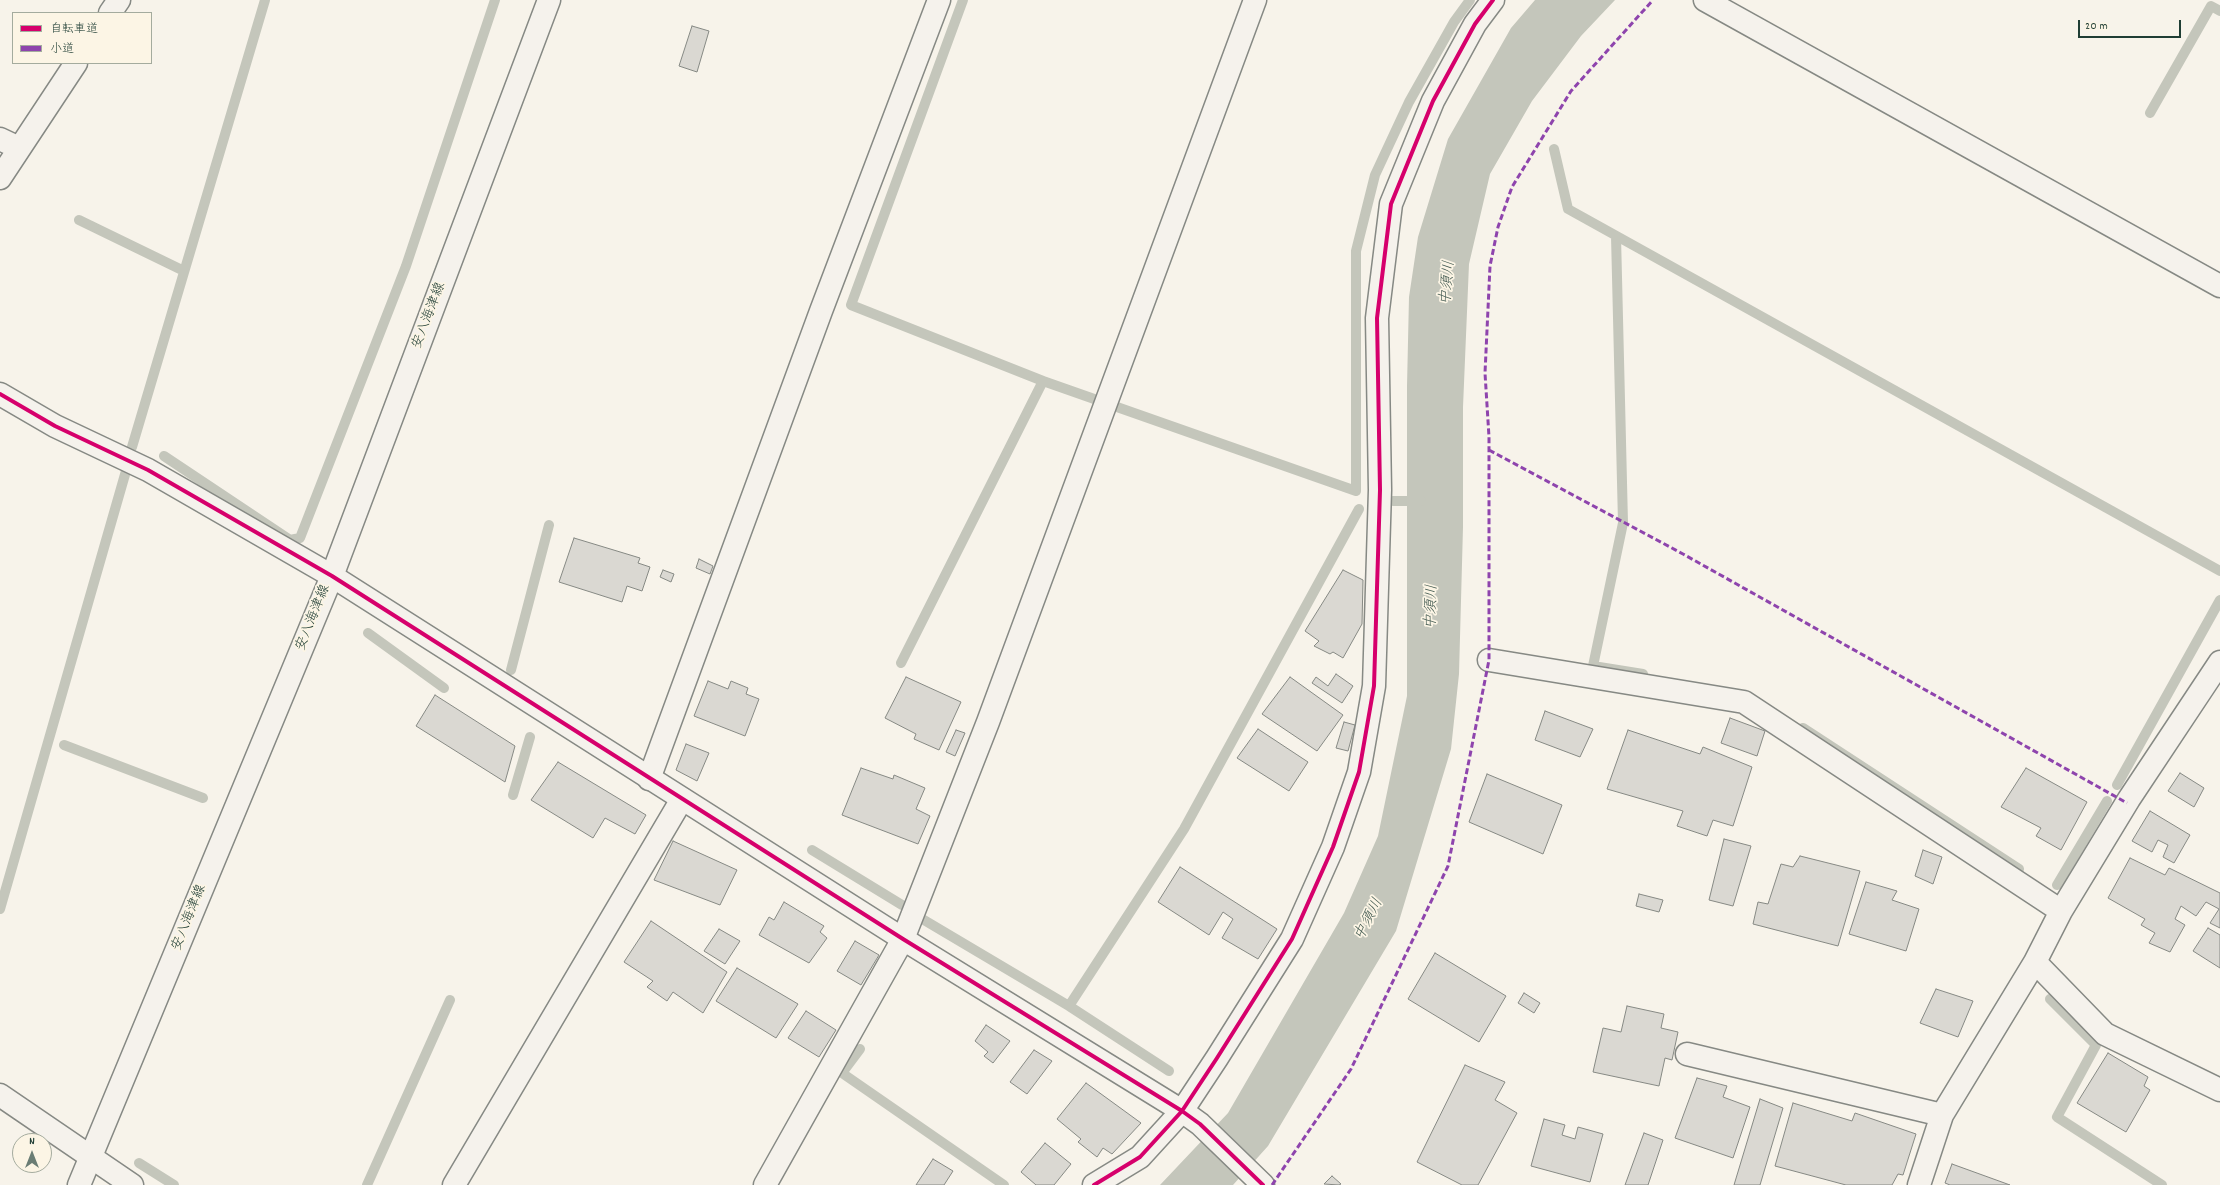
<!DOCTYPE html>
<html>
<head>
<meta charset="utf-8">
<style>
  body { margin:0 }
  #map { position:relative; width:2220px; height:1185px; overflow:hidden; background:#f7f3ea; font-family:Dekko,"Klee One",sans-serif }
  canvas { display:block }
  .legend { position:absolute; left:12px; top:12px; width:140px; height:52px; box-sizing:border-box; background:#fcf5e5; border:1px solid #a4ab9e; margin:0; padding:5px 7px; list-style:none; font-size:12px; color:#1f3d34 }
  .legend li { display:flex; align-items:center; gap:8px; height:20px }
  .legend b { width:20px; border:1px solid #a4ab9e }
  .north { position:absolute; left:12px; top:1133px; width:40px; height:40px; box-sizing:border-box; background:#fcf5e5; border:1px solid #a4ab9e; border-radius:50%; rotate:0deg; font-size:11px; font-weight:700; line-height:16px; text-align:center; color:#1f3d34 }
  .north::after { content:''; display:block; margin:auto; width:14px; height:18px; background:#6b7d74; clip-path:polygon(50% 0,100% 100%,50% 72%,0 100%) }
  .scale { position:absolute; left:2078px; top:20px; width:103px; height:18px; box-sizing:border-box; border:2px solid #1f3d34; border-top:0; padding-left:5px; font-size:12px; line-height:14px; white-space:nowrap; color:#1f3d34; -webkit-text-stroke:3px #fcf5e5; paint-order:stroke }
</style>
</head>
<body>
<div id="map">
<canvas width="2220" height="1185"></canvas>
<ul class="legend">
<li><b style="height:5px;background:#d6006c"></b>自転車道</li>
<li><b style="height:5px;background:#8e44ad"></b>小道</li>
</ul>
<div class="north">N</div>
<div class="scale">20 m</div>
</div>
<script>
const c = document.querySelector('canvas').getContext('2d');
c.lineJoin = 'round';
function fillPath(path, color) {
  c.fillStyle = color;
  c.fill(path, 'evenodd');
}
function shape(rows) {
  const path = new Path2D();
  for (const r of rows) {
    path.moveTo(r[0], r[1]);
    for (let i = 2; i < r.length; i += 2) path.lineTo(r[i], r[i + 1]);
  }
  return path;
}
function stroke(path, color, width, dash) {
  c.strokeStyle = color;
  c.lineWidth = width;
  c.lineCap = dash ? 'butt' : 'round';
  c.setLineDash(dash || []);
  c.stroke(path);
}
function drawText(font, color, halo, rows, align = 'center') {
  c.font = font + ' Dekko,"Klee One",sans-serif';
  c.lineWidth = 3.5;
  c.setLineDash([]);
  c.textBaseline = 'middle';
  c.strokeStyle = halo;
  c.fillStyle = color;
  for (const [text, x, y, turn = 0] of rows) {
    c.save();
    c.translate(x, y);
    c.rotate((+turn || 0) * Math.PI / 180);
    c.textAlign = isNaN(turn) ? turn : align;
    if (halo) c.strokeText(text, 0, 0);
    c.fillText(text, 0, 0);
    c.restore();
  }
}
fillPath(shape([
  [1535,0,1615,0,1581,36,1532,101,1490,174,1469,264,1463,407,1463,527,1459,674,1451,749,1396,931,1268,1146,1233,1185,1160,1185,1228,1113,1344,913,1378,836,1407,696,1407,386,1409,297,1418,237,1448,139,1511,28]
]), '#c4c6bb');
stroke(shape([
  [2150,113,2211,6,2220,11],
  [1554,149,1568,209,2220,571],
  [79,220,184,271],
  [1616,236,1623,523,1593,666,1643,674],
  [1043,381,1356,491,1356,251,1375,175,1409,102,1454,22,1470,0],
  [132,447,265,0],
  [164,456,290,540,300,538,406,266,495,0],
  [1393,501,1421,501],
  [368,633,444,688],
  [901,663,1043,381,851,305,963,0],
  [511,670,549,525],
  [1803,728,2019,869],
  [64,745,203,798],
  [2117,785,2220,600],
  [513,795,530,737],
  [812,850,902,905],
  [2057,885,2107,801],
  [0,909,126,471],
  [924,920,1069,1006],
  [2050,999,2096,1045,2057,1117,2162,1185],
  [860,1049,842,1073,1004,1185],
  [1169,1071,1069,1006,1184,829,1359,509],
  [139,1163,174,1185],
  [367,1185,450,1000]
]), '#c4c6bb', 10);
const building = shape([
  [692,26,709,31,697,72,679,66,692,26],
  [574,538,640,558,638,563,650,567,642,591,627,586,622,602,559,582,574,538],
  [699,559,713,566,710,574,696,568,699,559],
  [663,570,674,574,671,582,660,577,663,570],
  [1343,570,1363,580,1362,624,1343,658,1333,652,1330,654,1314,646,1319,641,1305,631,1343,570],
  [1336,674,1353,686,1342,703,1312,683,1316,677,1328,686,1336,674],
  [906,677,961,702,939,750,914,739,916,734,885,718,906,677],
  [1290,677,1343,715,1317,751,1262,714,1290,677],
  [708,681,728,689,731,681,748,688,746,694,759,699,745,736,694,716,708,681],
  [435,695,515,746,505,782,416,726,435,695],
  [1545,711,1593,729,1580,757,1535,740,1545,711],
  [1730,718,1765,731,1757,756,1721,743,1730,718],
  [1344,722,1355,725,1348,751,1336,748,1344,722],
  [1258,729,1308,762,1289,791,1237,758,1258,729],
  [956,730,965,733,955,756,946,752,956,730],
  [1628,730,1700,754,1703,747,1752,767,1733,826,1713,820,1707,836,1677,826,1683,811,1607,789,1628,730],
  [686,744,709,753,697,781,676,770,686,744],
  [558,762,646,815,635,834,605,818,593,838,531,800,558,762],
  [861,768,893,779,894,775,925,788,916,809,930,816,918,844,842,815,861,768],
  [2026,768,2087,802,2061,850,2036,836,2041,828,2001,807,2026,768],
  [2180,773,2204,788,2194,807,2168,791,2180,773],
  [1487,774,1562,805,1543,854,1469,822,1487,774],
  [2150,811,2190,835,2174,863,2163,857,2168,845,2158,840,2152,852,2132,841,2150,811],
  [1724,839,1751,846,1733,906,1709,900,1724,839],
  [673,841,737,870,720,905,654,880,673,841],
  [1923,850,1942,857,1933,884,1915,876,1923,850],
  [1800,856,1860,871,1838,946,1753,924,1758,902,1768,904,1781,864,1793,867,1800,856],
  [2130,858,2165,875,2169,868,2220,893,2220,928,2210,923,2219,909,2206,902,2196,916,2181,906,2175,919,2185,925,2170,952,2149,943,2155,933,2141,925,2145,919,2108,898,2130,858],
  [1180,867,1277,929,1258,959,1222,938,1233,919,1223,912,1209,935,1158,902,1180,867],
  [1866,882,1897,891,1892,900,1919,909,1906,951,1849,934,1866,882],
  [1639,894,1663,900,1659,912,1636,906,1639,894],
  [784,902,824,926,820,932,827,938,809,963,759,935,769,917,774,920,784,902],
  [651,921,727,972,703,1013,673,992,667,1001,647,987,653,981,624,962,651,921],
  [2208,928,2220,935,2220,968,2193,951,2208,928],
  [719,929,740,941,725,964,704,951,719,929],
  [855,941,879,955,861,985,837,971,855,941],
  [1435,953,1506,996,1479,1042,1408,999,1435,953],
  [737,968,798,1004,776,1038,716,1001,737,968],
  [1936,989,1973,1001,1958,1037,1920,1023,1936,989],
  [1524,993,1540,1003,1534,1013,1518,1003,1524,993],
  [1627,1006,1664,1014,1661,1028,1678,1032,1672,1060,1665,1058,1659,1086,1593,1072,1603,1028,1621,1032,1627,1006],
  [806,1011,836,1030,819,1057,788,1038,806,1011],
  [986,1025,1010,1041,993,1063,984,1056,988,1052,975,1041,986,1025],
  [1034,1050,1052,1061,1027,1094,1010,1082,1034,1050],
  [2108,1053,2148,1077,2144,1086,2150,1090,2126,1132,2077,1103,2108,1053],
  [1465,1065,1505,1082,1495,1100,1517,1113,1478,1185,1462,1185,1417,1162,1465,1065],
  [1697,1078,1727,1086,1723,1097,1750,1107,1733,1158,1675,1138,1697,1078],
  [1086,1083,1141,1123,1112,1154,1103,1148,1097,1157,1078,1142,1081,1139,1057,1119,1086,1083],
  [1760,1099,1783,1108,1760,1185,1734,1185,1760,1099],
  [1793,1103,1852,1121,1855,1113,1916,1134,1903,1175,1898,1174,1892,1185,1846,1185,1775,1166,1793,1103],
  [1544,1119,1565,1125,1562,1135,1575,1139,1578,1127,1603,1134,1590,1182,1531,1166,1544,1119],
  [1644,1133,1663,1140,1648,1185,1625,1185,1644,1133],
  [1045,1143,1071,1164,1054,1185,1036,1185,1021,1172,1045,1143],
  [933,1159,953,1171,944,1185,916,1185,933,1159],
  [1952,1164,2010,1185,1950,1185,1945,1183,1952,1164],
  [1332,1176,1341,1184,1339,1185,1324,1184,1332,1176]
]);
fillPath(building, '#dad8d2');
stroke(building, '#868984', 1);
const minor = shape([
  [1705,0,2220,286],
  [110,13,119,0],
  [0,139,19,148],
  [0,178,76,63],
  [0,394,55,426,148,470,332,576],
  [1489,660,1744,702,2061,911],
  [649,779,821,311,939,0],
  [2035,962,2105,1034,2220,1090],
  [1687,1054,1942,1115],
  [0,1095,132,1185],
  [454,1185,682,799],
  [765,1185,903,939,988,722,1255,0],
  [1094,1185,1140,1157,1182,1111,1217,1058,1292,939,1333,847,1359,772,1374,686,1380,490,1377,318,1391,204,1433,101,1475,24,1493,0],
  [1919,1185,1942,1115,2035,962,2061,911,2129,799,2220,662]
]);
const tertiary = shape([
  [332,576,903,939,1182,1111,1200,1124,1263,1185]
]);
const secondary = shape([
  [79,1185,332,576,549,0]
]);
stroke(minor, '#868984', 25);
stroke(tertiary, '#868984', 25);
stroke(secondary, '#868984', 25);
stroke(minor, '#f5f2ec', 22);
stroke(tertiary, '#f5f2ec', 22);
stroke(secondary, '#f5f2ec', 22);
stroke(shape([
  [1489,450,1683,554,2127,803],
  [1272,1185,1351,1069,1448,866,1489,660,1489,437,1485,373,1490,266,1498,227,1512,187,1571,91,1653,0]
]), '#8e44ad', 3, [6, 3]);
stroke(shape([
  [0,394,55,426,148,470,332,576,903,939,1182,1111,1200,1124,1263,1185],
  [1094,1185,1140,1157,1182,1111,1217,1058,1292,939,1333,847,1359,772,1374,686,1380,490,1377,318,1391,204,1433,101,1475,24,1493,0]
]), '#d6006c', 4);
drawText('14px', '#1f3d34', '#fcf5e5', [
  ["安八海津線",430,316,-69],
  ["安八海津線",314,618,-68],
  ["安八海津線",190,918,-68]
]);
drawText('italic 15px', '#435a51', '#fcf5e5', [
  ["中須川",1449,283,-85],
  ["中須川",1433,607,-88],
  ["中須川",1370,920,-63]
]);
</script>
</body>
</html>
